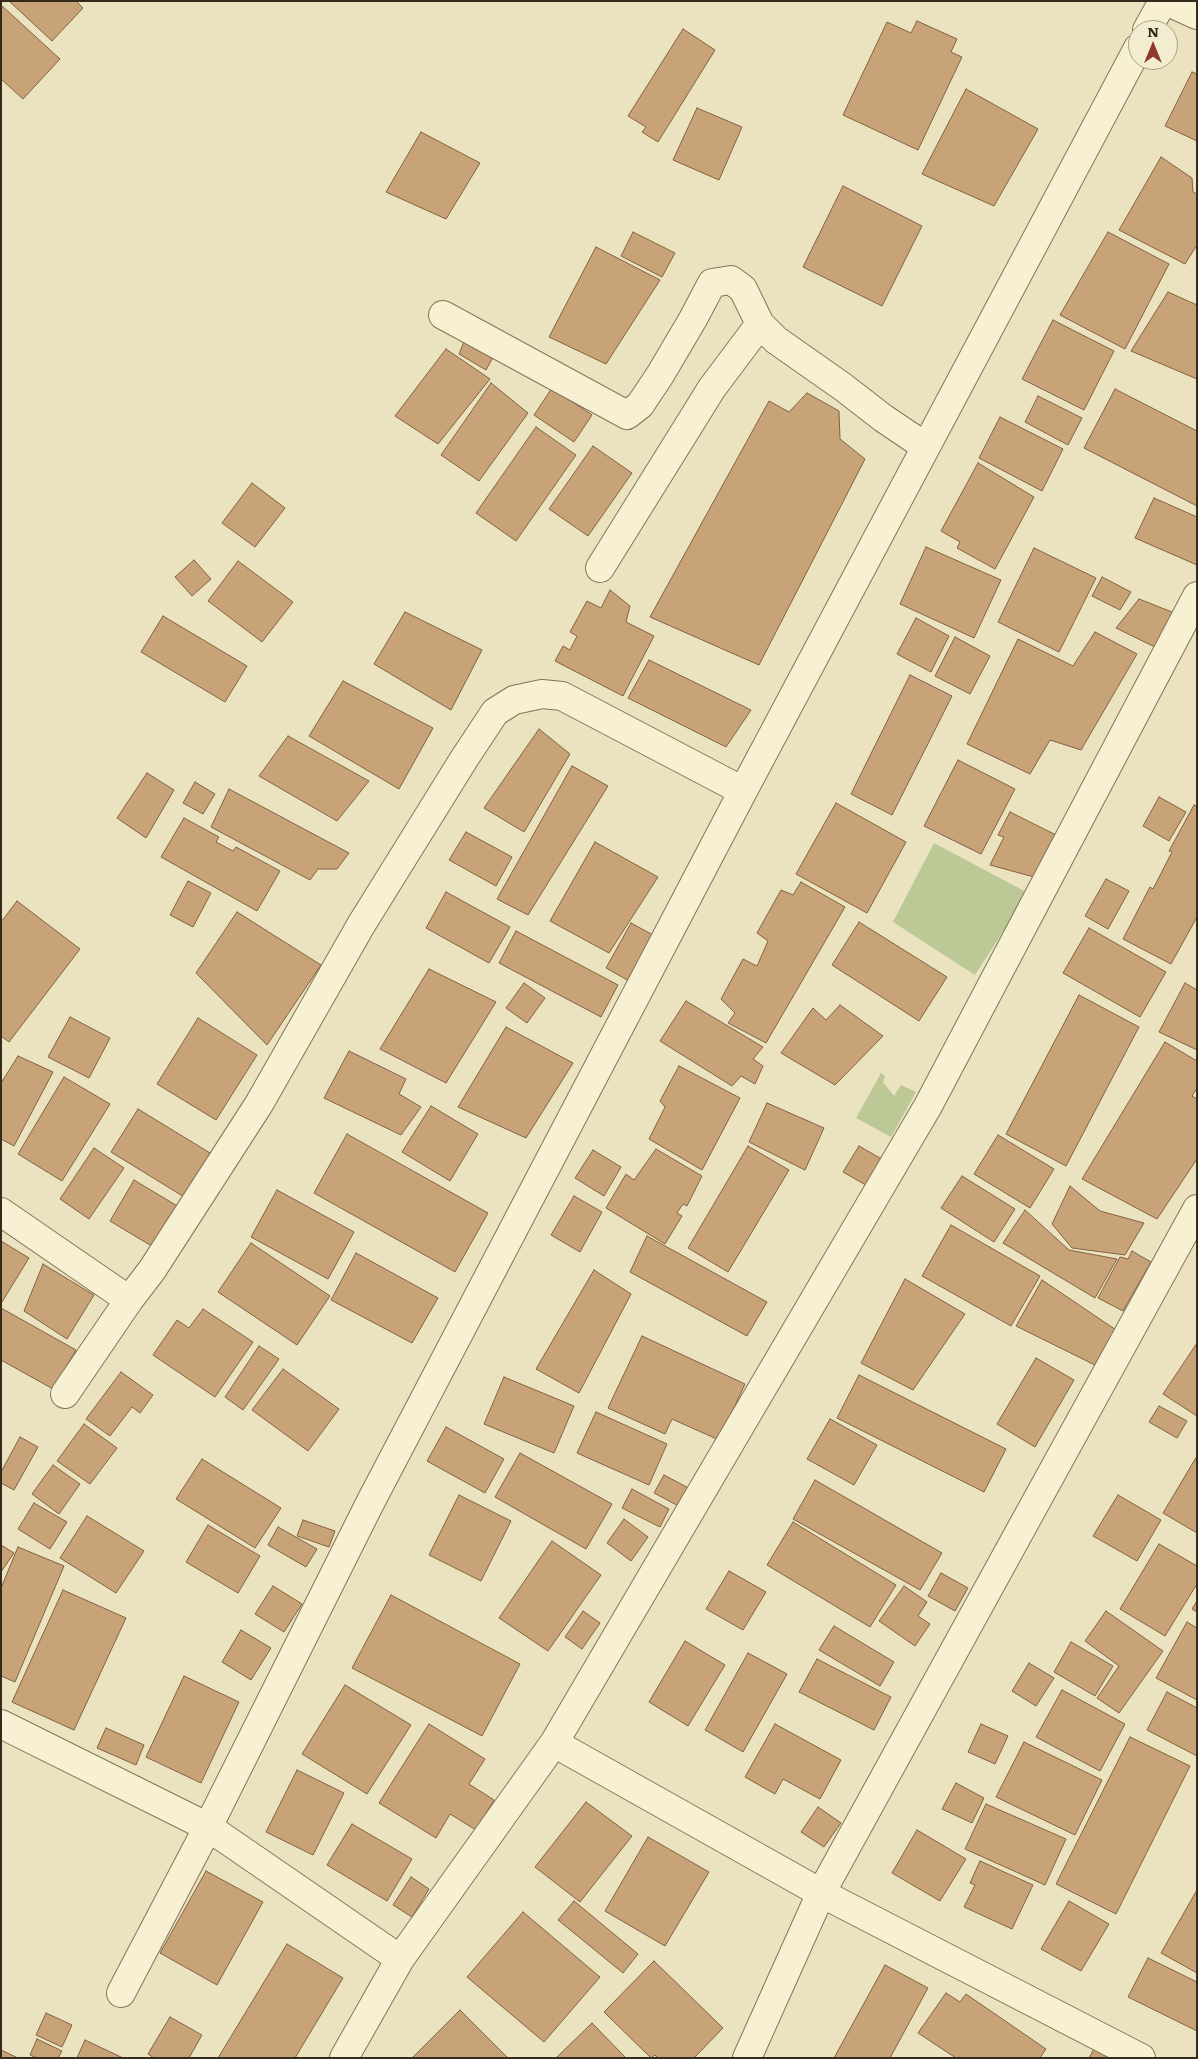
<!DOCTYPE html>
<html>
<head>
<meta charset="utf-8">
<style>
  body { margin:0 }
  #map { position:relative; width:1198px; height:2059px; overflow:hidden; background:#ebe3c0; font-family:Literata,serif }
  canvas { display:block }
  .frame { position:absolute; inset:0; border:2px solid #342b1d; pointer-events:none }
  .north { position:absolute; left:1128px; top:20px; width:50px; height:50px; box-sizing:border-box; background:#f3edcf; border:1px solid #a79f88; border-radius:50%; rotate:0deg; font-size:14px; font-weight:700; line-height:20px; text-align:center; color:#342b1d }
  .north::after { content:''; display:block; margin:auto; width:18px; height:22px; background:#8f382c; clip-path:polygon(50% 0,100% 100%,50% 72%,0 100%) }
</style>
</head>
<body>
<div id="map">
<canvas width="1198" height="2059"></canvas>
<div class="frame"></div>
<div class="north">N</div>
</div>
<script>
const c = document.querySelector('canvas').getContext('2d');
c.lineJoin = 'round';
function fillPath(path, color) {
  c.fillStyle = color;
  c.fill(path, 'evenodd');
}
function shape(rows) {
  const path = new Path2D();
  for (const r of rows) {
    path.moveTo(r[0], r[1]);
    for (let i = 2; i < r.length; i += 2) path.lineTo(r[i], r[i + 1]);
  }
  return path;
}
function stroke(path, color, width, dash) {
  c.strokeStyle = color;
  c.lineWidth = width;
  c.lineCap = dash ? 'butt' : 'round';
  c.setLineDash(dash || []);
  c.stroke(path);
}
fillPath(shape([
  [934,843,1028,893,975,975,893,922],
  [881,1073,885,1076,883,1082,894,1096,901,1085,916,1092,891,1137,856,1118]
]), '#bcc895');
const building = shape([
  [9,1,76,1,83,8,52,41,9,1],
  [1,5,60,59,23,99,1,79,1,5],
  [917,21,957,39,951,52,962,57,918,150,843,115,887,22,911,33,917,21],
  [683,29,715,50,658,142,642,132,646,127,628,116,683,29],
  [1192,72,1197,74,1197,141,1165,126,1192,72],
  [966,89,1038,129,994,206,922,174,966,89],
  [697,108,742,127,719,180,673,160,697,108],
  [421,132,480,163,446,219,386,192,421,132],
  [1161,157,1192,178,1193,192,1197,194,1197,245,1185,264,1119,230,1161,157],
  [843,186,922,226,882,306,803,267,843,186],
  [633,232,675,253,662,277,621,256,633,232],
  [1108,232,1169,264,1125,349,1060,315,1108,232],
  [596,247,660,280,606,364,549,337,596,247],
  [1168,292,1197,305,1197,379,1131,351,1168,292],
  [1053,320,1114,351,1084,410,1022,379,1053,320],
  [468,332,498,348,486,370,459,354,468,332],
  [446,349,490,379,438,444,395,416,446,349],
  [491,383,528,413,479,481,441,455,491,383],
  [552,388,592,415,574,442,534,415,552,388],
  [1115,389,1197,431,1197,506,1084,448,1115,389],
  [807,393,839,411,840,439,865,459,759,665,650,617,769,401,789,412,807,393],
  [1038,396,1082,418,1068,445,1025,422,1038,396],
  [1000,417,1063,449,1042,491,979,458,1000,417],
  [536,427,576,455,516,541,476,513,536,427],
  [593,446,632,473,588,536,549,509,593,446],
  [978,463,1034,497,995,569,957,548,960,542,941,531,978,463],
  [252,483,285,508,255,547,222,523,252,483],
  [1154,498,1197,517,1197,565,1135,538,1154,498],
  [926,547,1001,580,974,638,900,604,926,547],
  [1034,548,1096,578,1059,652,998,622,1034,548],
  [194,560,211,579,192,596,175,577,194,560],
  [238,561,293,602,262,642,208,601,238,561],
  [1102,577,1131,592,1120,610,1092,596,1102,577],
  [610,590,630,606,626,622,654,636,623,696,555,661,563,646,570,650,577,636,570,632,587,601,601,608,610,590],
  [1139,599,1182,616,1165,652,1116,628,1139,599],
  [405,612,482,650,451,710,374,664,405,612],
  [163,616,247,666,225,702,141,652,163,616],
  [916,618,949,636,931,672,897,654,916,618],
  [1095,632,1137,654,1081,750,1050,740,1030,774,967,744,1018,639,1073,666,1095,632],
  [955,637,990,656,970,694,935,676,955,637],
  [649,660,751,710,726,747,628,698,649,660],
  [910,675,952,696,892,815,851,794,910,675],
  [343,681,433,728,399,789,309,736,343,681],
  [539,729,570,754,524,832,484,808,539,729],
  [288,736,369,781,337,821,259,776,288,736],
  [958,760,1015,789,981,854,924,826,958,760],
  [572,766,608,786,528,915,497,899,572,766],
  [147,773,174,790,146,838,117,818,147,773],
  [195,782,215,794,203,814,183,803,195,782],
  [229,789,349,853,337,869,318,869,310,880,211,827,229,789],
  [1159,797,1186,812,1169,841,1143,826,1159,797],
  [836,803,906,842,867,913,796,874,836,803],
  [1194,805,1197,806,1197,917,1171,964,1123,939,1150,887,1153,889,1172,852,1169,851,1194,805],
  [1010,812,1064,839,1034,877,990,865,1004,837,998,835,1010,812],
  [184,818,219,837,216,842,233,851,236,847,280,871,257,911,161,857,184,818],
  [466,832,512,857,496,886,449,860,466,832],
  [595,842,658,877,609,953,550,921,595,842],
  [1106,879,1129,891,1108,929,1085,916,1106,879],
  [188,881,211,893,193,927,170,915,188,881],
  [801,882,845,907,766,1043,728,1023,735,1013,721,999,743,959,757,966,768,941,757,933,781,890,793,895,801,882],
  [446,892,510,927,489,963,426,928,446,892],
  [17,901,80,949,9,1042,1,1036,1,922,17,901],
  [237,912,321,965,267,1045,196,973,237,912],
  [859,922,947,977,919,1021,832,965,859,922],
  [631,923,662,940,636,985,606,968,631,923],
  [1089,928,1166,972,1140,1017,1063,973,1089,928],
  [516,931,618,985,601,1017,499,963,516,931],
  [429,969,496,1002,446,1083,380,1049,429,969],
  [524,983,545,998,527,1023,506,1008,524,983],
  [1185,983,1197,990,1197,1050,1159,1032,1185,983],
  [1079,995,1139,1027,1066,1166,1006,1134,1079,995],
  [686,1001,763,1047,753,1059,763,1066,755,1084,741,1076,732,1086,660,1041,686,1001],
  [840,1005,883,1036,835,1085,781,1053,813,1008,826,1020,840,1005],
  [70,1017,110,1038,89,1078,48,1057,70,1017],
  [198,1018,257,1055,216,1120,157,1084,198,1018],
  [506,1027,573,1063,526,1138,458,1107,506,1027],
  [1165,1042,1197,1061,1197,1088,1192,1096,1197,1099,1197,1159,1157,1219,1082,1179,1165,1042],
  [349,1051,406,1079,399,1094,421,1107,401,1135,324,1098,349,1051],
  [18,1056,53,1072,14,1146,1,1139,1,1083,18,1056],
  [679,1066,740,1098,702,1170,649,1139,665,1107,660,1101,679,1066],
  [64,1077,110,1104,62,1181,18,1154,64,1077],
  [767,1103,824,1128,805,1170,749,1142,767,1103],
  [431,1106,478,1134,450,1181,402,1152,431,1106],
  [138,1109,215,1156,189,1200,111,1152,138,1109],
  [347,1134,488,1213,455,1272,314,1193,347,1134],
  [998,1135,1054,1169,1030,1208,974,1174,998,1135],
  [748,1146,789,1170,728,1272,688,1248,748,1146],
  [859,1146,887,1162,871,1188,843,1172,859,1146],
  [94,1148,124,1168,89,1219,60,1199,94,1148],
  [656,1149,702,1176,687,1206,683,1204,677,1213,682,1216,665,1244,606,1208,626,1174,634,1180,656,1149],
  [593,1150,621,1167,604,1196,575,1178,593,1150],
  [962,1176,1015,1209,994,1242,941,1208,962,1176],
  [134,1180,184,1210,160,1251,110,1221,134,1180],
  [1070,1186,1100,1211,1144,1223,1125,1255,1072,1248,1052,1224,1070,1186],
  [277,1190,354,1232,328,1279,251,1237,277,1190],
  [574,1196,602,1212,580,1252,551,1235,574,1196],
  [1025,1210,1069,1250,1117,1259,1095,1298,1003,1243,1025,1210],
  [951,1225,1040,1276,1011,1326,922,1276,951,1225],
  [647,1236,767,1302,747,1336,630,1272,647,1236],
  [1,1241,29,1258,2,1302,1,1301,1,1241],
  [251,1243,330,1296,297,1345,218,1292,251,1243],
  [1132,1251,1151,1262,1123,1311,1098,1298,1120,1257,1128,1259,1132,1251],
  [356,1253,438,1298,412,1343,331,1300,356,1253],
  [43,1264,94,1295,67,1339,24,1311,43,1264],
  [594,1270,631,1294,579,1393,536,1369,594,1270],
  [905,1279,965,1314,913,1390,861,1363,905,1279],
  [1042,1280,1125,1336,1107,1371,1016,1326,1042,1280],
  [1,1308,76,1350,53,1389,1,1360,1,1308],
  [203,1309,253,1342,215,1397,153,1355,177,1320,189,1328,203,1309],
  [642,1336,745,1384,719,1440,672,1419,665,1434,608,1408,642,1336],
  [1197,1343,1197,1416,1163,1394,1197,1343],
  [259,1346,279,1359,243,1410,225,1397,259,1346],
  [1036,1358,1074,1380,1035,1447,997,1424,1036,1358],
  [283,1369,339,1409,308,1451,252,1410,283,1369],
  [121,1372,153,1395,140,1413,132,1407,110,1436,86,1419,121,1372],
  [859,1375,1006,1449,984,1492,837,1418,859,1375],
  [504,1377,574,1406,554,1453,484,1424,504,1377],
  [1159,1406,1187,1421,1177,1438,1149,1422,1159,1406],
  [596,1412,667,1444,649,1485,577,1453,596,1412],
  [830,1419,877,1445,854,1485,807,1459,830,1419],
  [84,1424,117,1448,90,1484,57,1461,84,1424],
  [446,1427,504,1459,485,1493,427,1461,446,1427],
  [20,1437,38,1447,14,1490,1,1483,1,1472,20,1437],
  [520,1453,612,1504,586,1549,495,1497,520,1453],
  [1197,1456,1197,1533,1163,1513,1197,1456],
  [202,1459,281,1508,255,1548,176,1499,202,1459],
  [53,1465,80,1484,59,1514,32,1494,53,1465],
  [664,1475,696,1492,686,1510,654,1493,664,1475],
  [815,1480,942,1553,920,1590,793,1519,815,1480],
  [632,1489,669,1509,660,1527,622,1508,632,1489],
  [459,1495,511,1521,481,1581,429,1555,459,1495],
  [1118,1495,1161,1520,1137,1561,1093,1536,1118,1495],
  [34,1503,67,1522,50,1549,18,1529,34,1503],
  [87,1516,144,1551,116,1593,60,1558,87,1516],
  [624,1519,648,1537,631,1561,607,1543,624,1519],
  [303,1520,335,1531,329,1547,297,1536,303,1520],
  [793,1522,896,1585,870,1627,767,1565,793,1522],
  [208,1525,260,1556,238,1593,186,1562,208,1525],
  [278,1527,317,1549,306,1567,268,1545,278,1527],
  [552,1541,601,1575,548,1651,499,1618,552,1541],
  [1159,1544,1197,1566,1197,1584,1165,1636,1120,1609,1159,1544],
  [1,1545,14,1553,1,1572,1,1545],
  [18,1547,64,1566,15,1682,1,1676,1,1588,18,1547],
  [729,1571,766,1592,743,1630,706,1609,729,1571],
  [941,1573,968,1588,955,1611,928,1596,941,1573],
  [273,1586,302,1604,284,1632,255,1614,273,1586],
  [904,1586,927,1602,918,1616,930,1624,915,1646,879,1621,904,1586],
  [63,1590,126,1618,74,1730,12,1702,63,1590],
  [391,1595,520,1664,482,1736,352,1668,391,1595],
  [1197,1601,1197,1612,1192,1609,1197,1601],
  [583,1611,600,1623,582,1649,565,1637,583,1611],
  [1106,1611,1163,1651,1119,1713,1097,1698,1119,1666,1085,1641,1106,1611],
  [1187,1622,1197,1628,1197,1700,1156,1678,1187,1622],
  [834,1626,894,1662,880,1686,819,1650,834,1626],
  [241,1630,271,1648,251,1680,222,1662,241,1630],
  [685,1641,725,1665,688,1726,649,1702,685,1641],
  [1071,1642,1113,1666,1095,1696,1054,1672,1071,1642],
  [748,1653,787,1674,743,1752,705,1730,748,1653],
  [817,1659,891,1697,874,1730,799,1692,817,1659],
  [1029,1663,1054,1678,1036,1706,1012,1691,1029,1663],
  [184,1676,239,1702,201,1783,146,1757,184,1676],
  [345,1685,411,1725,367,1794,302,1754,345,1685],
  [1062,1690,1125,1724,1100,1771,1036,1737,1062,1690],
  [1167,1692,1197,1708,1197,1756,1147,1730,1167,1692],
  [429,1724,485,1759,469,1784,494,1800,476,1830,450,1814,436,1838,379,1803,429,1724],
  [775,1724,841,1760,820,1799,783,1779,775,1794,745,1777,775,1724],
  [981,1724,1008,1736,995,1764,968,1752,981,1724],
  [106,1728,144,1745,136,1765,97,1748,106,1728],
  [1130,1737,1190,1766,1116,1914,1056,1884,1130,1737],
  [1024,1742,1102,1780,1075,1835,996,1797,1024,1742],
  [297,1770,344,1793,313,1855,266,1832,297,1770],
  [956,1783,984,1798,972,1823,942,1809,956,1783],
  [586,1802,632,1836,580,1902,535,1867,586,1802],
  [986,1804,1066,1839,1045,1885,965,1849,986,1804],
  [818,1807,841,1823,824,1847,801,1832,818,1807],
  [352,1824,412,1859,387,1901,327,1865,352,1824],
  [917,1830,966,1859,940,1901,892,1873,917,1830],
  [648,1837,709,1872,665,1946,605,1911,648,1837],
  [980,1861,1033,1885,1012,1929,964,1907,975,1885,970,1883,980,1861],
  [206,1871,263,1902,217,1985,160,1953,206,1871],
  [411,1877,429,1889,412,1917,393,1905,411,1877],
  [1197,1890,1197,1973,1161,1953,1197,1890],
  [574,1901,638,1954,623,1973,558,1920,574,1901],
  [1069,1901,1109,1924,1081,1971,1041,1949,1069,1901],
  [523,1912,600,1977,544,2042,467,1977,523,1912],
  [287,1944,343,1978,295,2058,218,2058,287,1944],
  [1148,1958,1197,1982,1197,2031,1128,1997,1148,1958],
  [654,1961,723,2028,694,2058,658,2058,655,2055,651,2058,604,2012,654,1961],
  [885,1965,928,1988,890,2058,834,2058,885,1965],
  [946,1993,960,2002,966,1994,1046,2049,1040,2058,956,2058,918,2033,946,1993],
  [460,2010,508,2058,412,2058,460,2010],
  [46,2013,72,2025,62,2047,36,2035,46,2013],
  [170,2017,202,2035,189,2058,154,2058,148,2054,170,2017],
  [592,2023,626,2058,556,2058,592,2023],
  [37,2039,62,2051,58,2058,37,2058,30,2055,37,2039],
  [85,2040,123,2058,77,2058,85,2040],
  [1094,2049,1111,2058,1089,2058,1094,2049],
  [1,2050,18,2058,1,2058,1,2050]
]);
fillPath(building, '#c8a378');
stroke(building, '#816240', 1);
const minor = shape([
  [1166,1,1197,15],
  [1147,30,1163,1],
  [443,315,627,415,640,405,660,375,693,319,712,283,731,280,743,289,760,324,776,340,843,387,883,418,926,447],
  [600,568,712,388,760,324],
  [1,1212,129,1300],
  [65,1394,129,1300,152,1270,259,1104,361,925,464,759,495,712,514,700,542,694,562,696,743,791],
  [1,1724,208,1827,400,1959],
  [554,1743,821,1893,1141,2058],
  [121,1993,208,1827,370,1503,743,791,1138,48],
  [344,2058,400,1959,554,1743,928,1106,1197,596],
  [747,2058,821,1893,1197,1209]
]);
stroke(minor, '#837559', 30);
stroke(minor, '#f7f0d3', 28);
</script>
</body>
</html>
